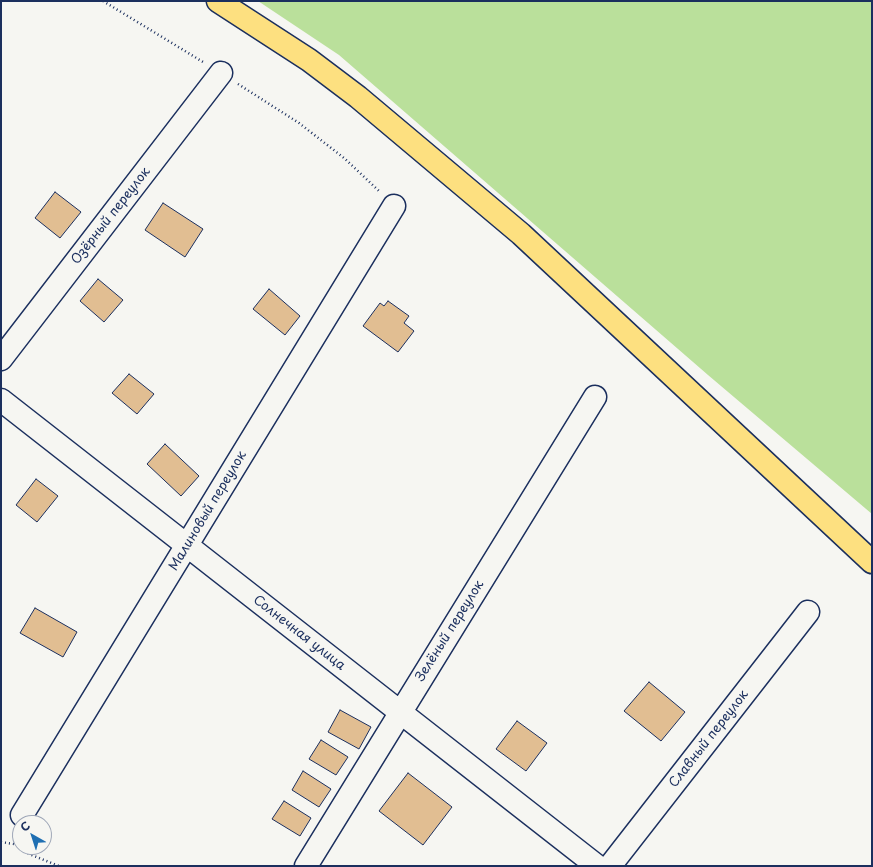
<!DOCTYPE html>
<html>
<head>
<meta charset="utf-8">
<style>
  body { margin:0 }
  #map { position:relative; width:873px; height:867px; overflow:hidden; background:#f6f6f2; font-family:"Playpen Sans",sans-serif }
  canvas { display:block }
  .frame { position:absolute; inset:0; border:2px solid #1b2f5e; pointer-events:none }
  .north { position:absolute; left:12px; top:815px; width:40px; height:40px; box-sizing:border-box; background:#f6f6f2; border:1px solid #9ea6b7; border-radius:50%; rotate:321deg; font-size:11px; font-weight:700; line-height:16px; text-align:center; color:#1b2f5e }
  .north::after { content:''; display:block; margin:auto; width:14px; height:18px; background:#1f6fb2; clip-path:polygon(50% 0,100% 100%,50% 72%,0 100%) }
</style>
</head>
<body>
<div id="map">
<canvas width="873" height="867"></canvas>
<div class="frame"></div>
<div class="north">С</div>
</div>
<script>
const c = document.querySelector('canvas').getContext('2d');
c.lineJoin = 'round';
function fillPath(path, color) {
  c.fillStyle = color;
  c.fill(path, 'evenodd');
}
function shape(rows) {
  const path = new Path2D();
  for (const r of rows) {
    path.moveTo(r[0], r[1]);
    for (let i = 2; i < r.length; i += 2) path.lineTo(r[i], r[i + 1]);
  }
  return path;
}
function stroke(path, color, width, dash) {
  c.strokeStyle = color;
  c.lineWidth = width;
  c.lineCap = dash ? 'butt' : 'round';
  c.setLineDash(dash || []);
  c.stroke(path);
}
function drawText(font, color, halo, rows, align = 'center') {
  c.font = font + ' "Playpen Sans",sans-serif';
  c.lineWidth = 3;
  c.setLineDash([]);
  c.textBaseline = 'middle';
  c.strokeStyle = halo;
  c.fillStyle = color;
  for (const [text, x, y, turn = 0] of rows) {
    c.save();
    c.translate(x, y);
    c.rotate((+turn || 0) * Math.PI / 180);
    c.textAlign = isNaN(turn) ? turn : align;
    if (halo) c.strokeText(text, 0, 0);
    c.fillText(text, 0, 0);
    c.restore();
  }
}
fillPath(shape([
  [258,1,872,1,872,514,708,375,339,55]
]), '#bae09b');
const building = shape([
  [55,192,81,212,60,238,35,218,55,192],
  [163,203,203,229,185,257,145,230,163,203],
  [98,279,123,300,104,322,80,301,98,279],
  [269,289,300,316,285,335,253,309,269,289],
  [388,301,409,316,404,323,414,331,398,352,363,326,380,303,384,306,388,301],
  [129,374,154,394,137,414,112,393,129,374],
  [165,444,199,476,181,496,147,464,165,444],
  [36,479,58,496,37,522,16,505,36,479],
  [35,608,77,632,63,657,20,633,35,608],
  [649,682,685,712,661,741,624,711,649,682],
  [340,710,371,727,359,749,328,732,340,710],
  [517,721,547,743,526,771,496,749,517,721],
  [321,740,348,757,336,775,309,759,321,740],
  [303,771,331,789,319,807,292,790,303,771],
  [408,773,452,807,423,845,379,811,408,773],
  [284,801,311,818,300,836,272,819,284,801]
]);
fillPath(building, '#e1be92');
stroke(building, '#1b2f5e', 1);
const minor = shape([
  [1,359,221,73],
  [1,400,597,866],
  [22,815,394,206],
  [306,866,595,397],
  [610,866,808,612]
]);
const major = shape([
  [218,1,309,60,358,97,521,234,872,562]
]);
stroke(minor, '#1b2f5e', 25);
stroke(major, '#1b2f5e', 25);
stroke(shape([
  [103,1,203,62],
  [238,84,299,123,344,158,380,192],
  [1,842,20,845],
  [23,847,29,854,59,866]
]), '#1b2f5e', 2.5, [1, 3]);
stroke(minor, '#f6f6f2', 22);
stroke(major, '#fde080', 22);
drawText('13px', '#1b2f5e', '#f6f6f2', [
  ["Озёрный переулок",111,216,-52],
  ["Малиновый переулок",208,511,-59],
  ["Зелёный переулок",450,631,-58],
  ["Солнечная улица",299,633,38],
  ["Славный переулок",709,739,-52]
]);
</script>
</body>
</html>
